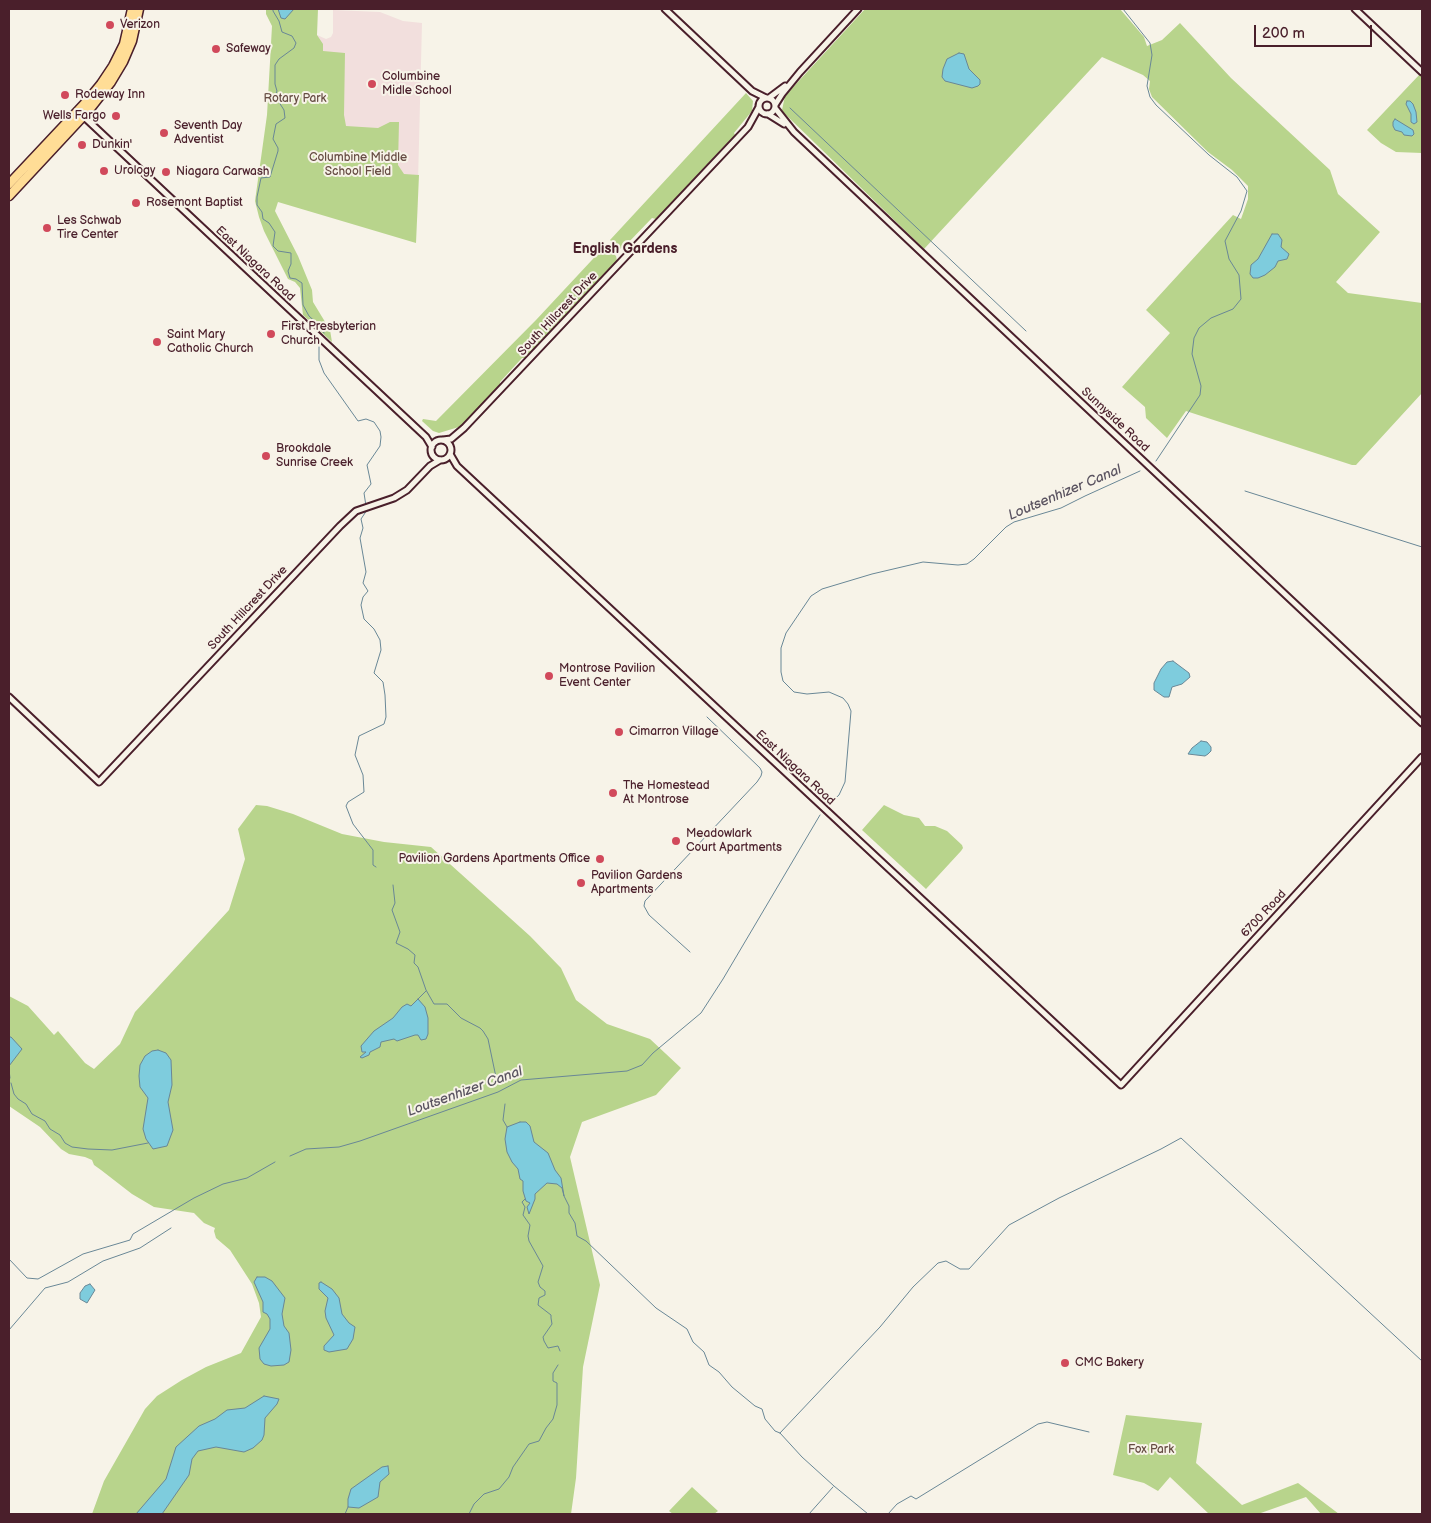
<!DOCTYPE html>
<html>
<head>
<meta charset="utf-8">
<style>
  body { margin:0 }
  #map { position:relative; width:1431px; height:1523px; overflow:hidden; background:#f7f3e8; font-family:"Balsamiq Sans",sans-serif }
  canvas { display:block }
  .frame { position:absolute; inset:0; border:10px solid #4a1f2b; pointer-events:none }
  .scale { position:absolute; left:1254px; top:25px; width:118px; height:22px; box-sizing:border-box; border:2px solid #4a1f2b; border-top:0; padding-left:6px; font-size:15px; line-height:18px; white-space:nowrap; color:#4a1f2b; -webkit-text-stroke:4px #f7f3e8; paint-order:stroke }
</style>
</head>
<body>
<div id="map">
<canvas width="1431" height="1523"></canvas>
<div class="frame"></div>
<div class="scale">200 m</div>
</div>
<script>
const c = document.querySelector('canvas').getContext('2d');
c.lineJoin = 'round';
function fillPath(path, color) {
  c.fillStyle = color;
  c.fill(path, 'evenodd');
}
function shape(rows) {
  const path = new Path2D();
  for (const r of rows) {
    if (r.length === 3) {
      path.moveTo(r[0] + r[2], r[1]);
      path.arc(r[0], r[1], r[2], 0, 2 * Math.PI);
      continue;
    }
    path.moveTo(r[0], r[1]);
    for (let i = 2; i < r.length; i += 2) path.lineTo(r[i], r[i + 1]);
  }
  return path;
}
function stroke(path, color, width, dash) {
  c.strokeStyle = color;
  c.lineWidth = width;
  c.lineCap = dash ? 'butt' : 'round';
  c.setLineDash(dash || []);
  c.stroke(path);
}
function drawText(font, color, halo, rows, align = 'center') {
  c.font = font + ' "Balsamiq Sans",sans-serif';
  c.lineWidth = 4;
  c.setLineDash([]);
  c.textBaseline = 'middle';
  c.strokeStyle = halo;
  c.fillStyle = color;
  for (const [text, x, y, turn = 0] of rows) {
    c.save();
    c.translate(x, y);
    c.rotate((+turn || 0) * Math.PI / 180);
    c.textAlign = isNaN(turn) ? turn : align;
    if (halo) c.strokeText(text, 0, 0);
    c.fillText(text, 0, 0);
    c.restore();
  }
}
fillPath(shape([
  [333,10,380,12,403,21,422,23,417,222,294,131,317,35,326,39,331,37,333,33]
]), '#f2dfdd');
fillPath(shape([
  [266,9,318,9,317,35,323,44,323,51,345,53,344,115,346,126,378,128,390,122,399,122,398,165,404,174,419,175,416,243,278,202,275,211,298,256,312,290,313,302,330,330,332,342,303,315,300,288,295,282,288,279,264,231,259,217,255,201,267,115,272,26,266,14],
  [865,9,1120,9,1144,37,1147,46,1162,40,1180,23,1231,78,1330,170,1338,194,1380,232,1336,282,1348,293,1422,303,1422,393,1356,465,1352,465,1186,411,1167,438,1146,418,1145,407,1122,387,1170,333,1146,310,1233,215,1241,219,1248,199,1248,186,1232,170,1208,152,1152,97,1149,89,1150,81,1143,75,1102,57,924,249,784,113,782,110,785,96],
  [1420,74,1422,76,1422,153,1396,152,1381,143,1367,130],
  [746,93,753,101,752,111,734,133,735,135,656,219,652,218,627,244,620,249,610,240],
  [605,246,616,256,617,261,525,358,522,358,500,382,500,385,462,426,439,433,433,431,422,421,423,419,436,421,536,320],
  [256,805,267,806,293,814,342,834,384,842,431,847,530,936,561,968,576,1000,607,1024,650,1039,681,1068,656,1095,582,1122,570,1157,600,1285,583,1367,576,1478,571,1514,92,1514,104,1481,145,1409,157,1396,182,1380,206,1367,241,1353,261,1317,259,1303,252,1284,230,1250,216,1238,214,1231,215,1228,204,1223,194,1213,154,1207,132,1194,101,1170,94,1165,92,1160,85,1157,69,1154,61,1149,40,1127,9,1106,9,996,28,1006,54,1035,58,1031,85,1063,94,1069,120,1044,135,1012,229,910,245,859,238,829],
  [884,805,904,815,919,818,925,826,935,826,947,831,962,845,963,848,961,851,926,889,862,830],
  [1126,1415,1202,1423,1196,1463,1242,1505,1298,1483,1339,1514,1321,1514,1306,1497,1258,1514,1209,1514,1170,1477,1158,1491,1144,1483,1113,1475],
  [692,1487,718,1511,714,1514,673,1514,669,1511]
]), '#b8d48c');
const water = shape([
  [278,9,294,9,285,19,281,18,278,9],
  [959,53,964,54,969,69,980,80,980,84,978,86,972,88,945,81,942,77,943,69,947,59,959,53],
  [1407,101,1410,101,1413,104,1416,112,1417,122,1414,124,1411,122,1411,114,1406,104,1407,101],
  [1395,119,1413,130,1414,134,1412,136,1404,135,1402,132,1395,130,1393,126,1393,122,1395,119],
  [1272,234,1278,234,1282,240,1281,247,1289,254,1287,259,1278,261,1275,267,1265,275,1258,278,1253,278,1250,274,1251,265,1258,259,1272,234],
  [1173,661,1189,673,1190,677,1182,684,1172,687,1169,697,1164,697,1154,690,1154,683,1161,669,1167,662,1173,661],
  [1201,741,1207,742,1211,747,1211,751,1208,754,1205,756,1188,754,1192,748,1201,741],
  [418,999,425,1007,428,1018,428,1034,426,1039,421,1040,418,1035,415,1035,397,1041,394,1039,381,1042,380,1047,370,1052,369,1055,362,1058,360,1057,366,1052,362,1052,361,1046,374,1031,393,1018,402,1007,407,1004,411,1006,418,999],
  [9,1037,11,1037,22,1049,9,1066,9,1037],
  [158,1050,166,1053,171,1060,172,1085,168,1102,173,1130,167,1146,153,1149,146,1139,143,1129,148,1098,140,1087,139,1076,140,1065,145,1056,152,1051,158,1050],
  [520,1122,526,1122,530,1126,534,1142,548,1153,555,1170,561,1178,564,1196,562,1188,557,1184,547,1183,535,1194,535,1199,529,1214,527,1207,530,1203,526,1201,523,1191,523,1181,520,1179,518,1169,512,1162,507,1152,505,1139,507,1127,520,1122],
  [257,1277,265,1277,272,1281,285,1298,282,1314,284,1326,289,1333,291,1350,289,1362,284,1365,271,1366,264,1364,260,1359,259,1348,270,1329,270,1319,267,1314,263,1312,263,1302,254,1282,257,1277],
  [321,1282,332,1289,339,1298,342,1314,349,1323,355,1327,353,1339,347,1349,329,1352,324,1350,324,1346,334,1335,326,1318,325,1311,328,1298,319,1289,319,1283,321,1282],
  [90,1284,95,1290,87,1303,80,1299,80,1293,85,1286,90,1284],
  [264,1396,279,1399,277,1404,265,1418,264,1435,262,1440,253,1448,244,1452,216,1447,198,1451,192,1459,189,1475,162,1514,136,1514,166,1479,176,1447,199,1426,215,1419,227,1410,245,1408,264,1396],
  [388,1466,389,1474,380,1482,378,1497,359,1508,348,1507,348,1499,351,1489,382,1467,388,1466]
]);
fillPath(water, '#7eccdd');
stroke(water, '#698796', 1);
stroke(shape([
  [273,9,273,11,279,21,282,32,292,36,296,43,294,48,279,59,275,65,275,84,277,91,275,96,284,110,285,118,276,124,273,139,278,148,278,151,270,177,261,178,257,197,257,205,262,212,263,219,269,223,275,232,273,246,278,251,291,253,291,264,288,271,290,278,296,279,302,283,303,305,309,316,321,327,324,333],
  [1123,9,1150,43,1152,55,1147,86,1150,97,1156,105,1209,155,1237,177,1247,191,1241,211,1225,241,1229,259,1239,275,1241,299,1233,309,1211,318,1199,328,1194,338,1192,354,1201,386,1200,395,1156,461],
  [790,108,1026,331],
  [319,347,319,360,324,373,358,421,366,419,374,422,380,431,381,437,380,446,367,465,371,484,364,493,366,506],
  [1245,491,1422,547],
  [367,510,361,519,363,528,360,538,366,572,363,583,368,591,363,597,361,605,364,619,374,629,380,640,381,650,374,673,383,682,385,695,386,717,384,724,359,736,355,755,363,775,364,792,348,802,346,806,353,824,373,850,373,865,376,867],
  [828,805,839,795,845,782,851,711,848,704,843,698,829,692,807,694,794,692,783,681,781,672,781,648,786,633,811,596,822,589,872,574,923,562,958,565,967,564,974,559,1006,527,1014,522,1061,508,1085,496,1140,471],
  [393,885,395,903,392,910,400,932,396,943,408,949,415,955,414,963,418,967,426,990,434,1004,447,1004,461,1018,480,1028,483,1031,488,1039,497,1082],
  [690,952,649,915,644,906,645,901,757,782,761,776,762,772,760,768,707,717],
  [418,999,426,991],
  [9,1070,10,1078],
  [11,1083,14,1094,18,1099,26,1104,32,1114,45,1121,50,1129,60,1135,65,1143,72,1147,88,1149,112,1150,148,1143],
  [505,1104,503,1120,507,1127],
  [290,1156,306,1149,339,1147,360,1141,498,1092,521,1080,627,1071,642,1065,653,1053,701,1013,723,979,820,815],
  [564,1196,569,1206,569,1213,575,1223,577,1236,586,1241,656,1308,687,1329,693,1342,704,1352,709,1365,719,1372,732,1387,755,1406,762,1409,765,1419,775,1431,780,1433,802,1457,834,1486,868,1514],
  [525,1199,522,1202,525,1207,523,1215,530,1225,528,1236,529,1241,543,1266,538,1282,540,1287,545,1291,545,1295,539,1298,538,1305,551,1315,551,1318,552,1324,543,1337,544,1341,548,1348,558,1346,560,1351],
  [9,1259,27,1278,38,1279,83,1254,130,1240,133,1234,194,1198,223,1184,247,1178,275,1162],
  [9,1330,45,1288,68,1282,103,1261,140,1248,171,1228],
  [780,1433,880,1327,913,1287,938,1263,946,1261,960,1269,969,1269,1009,1225,1059,1198,1161,1149,1181,1138,1422,1361],
  [345,1514,348,1507],
  [469,1514,474,1504,484,1494,499,1489,509,1477,513,1467,529,1444,539,1441,546,1428,553,1419,557,1405,557,1383,553,1381,553,1373,558,1365],
  [809,1514,833,1487],
  [888,1514,897,1504,911,1496,916,1499,1038,1424,1047,1422,1089,1432]
]), '#698796', 1);
const minor = shape([
  [665,9,752,91,766,98],
  [1355,9,1422,72],
  [767,106,8],
  [769,98,785,86],
  [775,105,782,94,800,72,858,9],
  [775,108,794,132,938,268,1422,723],
  [768,114,784,124],
  [82,115,426,437,432,447],
  [443,440,451,439,464,428,532,356,748,127,759,107],
  [441,450,10],
  [450,454,457,466,1121,1085,1422,757],
  [9,697,99,782,340,526,356,511,394,498,407,490,430,466,440,460]
]);
const highway = shape([
  [9,184,87,101,101,84,113,66,124,44,132,9],
  [9,196,89,110,111,82,123,62,132,41,139,9]
]);
stroke(minor, '#4a1f2b', 9);
stroke(highway, '#4a1f2b', 11);
stroke(minor, '#f7f3e8', 5);
stroke(highway, '#ffdd96', 8);
for (const [x, y, r, color] of [
  [110,25,5,"#d1495b"],
  [216,49,5,"#d1495b"],
  [372,84,5,"#d1495b"],
  [65,95,5,"#d1495b"],
  [116,116,5,"#d1495b"],
  [164,133,5,"#d1495b"],
  [82,145,5,"#d1495b"],
  [104,171,5,"#d1495b"],
  [166,172,5,"#d1495b"],
  [136,203,5,"#d1495b"],
  [47,228,5,"#d1495b"],
  [271,334,5,"#d1495b"],
  [157,342,5,"#d1495b"],
  [266,456,5,"#d1495b"],
  [549,676,5,"#d1495b"],
  [619,732,5,"#d1495b"],
  [613,793,5,"#d1495b"],
  [676,841,5,"#d1495b"],
  [600,859,5,"#d1495b"],
  [581,883,5,"#d1495b"],
  [1065,1363,5,"#d1495b"]
]) {
  const dot = new Path2D();
  dot.arc(x, y, r, 0, 2 * Math.PI);
  c.fillStyle = color;
  c.fill(dot);
  stroke(dot, '#f7f3e8', 2);
}
drawText('12px', '#4a1f2b', '#f7f3e8', [
  ["Verizon",120,25],
  ["Safeway",226,49],
  ["Columbine",382,77],
  ["Midle School",382,91],
  ["Rodeway Inn",75,95],
  ["Wells Fargo",106,116,"right"],
  ["Seventh Day",174,126],
  ["Adventist",174,140],
  ["Dunkin'",92,145],
  ["Urology",114,171],
  ["Niagara Carwash",176,172],
  ["Rosemont Baptist",146,203],
  ["Les Schwab",57,221],
  ["Tire Center",57,235],
  ["First Presbyterian",281,327],
  ["Church",281,341],
  ["Saint Mary",167,335],
  ["Catholic Church",167,349],
  ["Brookdale",276,449],
  ["Sunrise Creek",276,463],
  ["Montrose Pavilion",559,669],
  ["Event Center",559,683],
  ["Cimarron Village",629,732],
  ["The Homestead",623,786],
  ["At Montrose",623,800],
  ["Meadowlark",686,834],
  ["Court Apartments",686,848],
  ["Pavilion Gardens Apartments Office",590,859,"right"],
  ["Pavilion Gardens",591,876],
  ["Apartments",591,890],
  ["CMC Bakery",1075,1363]
], 'left');
drawText('12px', '#664c43', '#f7f3e8', [
  ["Rotary Park",295,99],
  ["Columbine Middle",358,158],
  ["School Field",358,172],
  ["Fox Park",1151,1450]
]);
drawText('12px', '#4a1f2b', '#f7f3e8', [
  ["East Niagara Road",255,264,43],
  ["South Hillcrest Drive",558,314,-47],
  ["Sunnyside Road",1115,420,43],
  ["South Hillcrest Drive",248,608,-47],
  ["East Niagara Road",795,768,43],
  ["6700 Road",1264,914,-47]
]);
drawText('bold 14px', '#4a1f2b', '#f7f3e8', [
  ["English Gardens",625,249]
]);
drawText('italic 14px', '#5a5360', '#f7f3e8', [
  ["Loutsenhizer Canal",1065,493,-23],
  ["Loutsenhizer Canal",465,1092,-20]
]);
</script>
</body>
</html>
